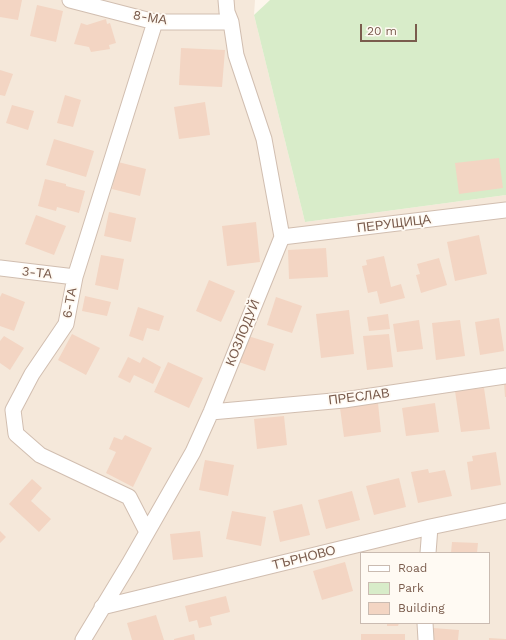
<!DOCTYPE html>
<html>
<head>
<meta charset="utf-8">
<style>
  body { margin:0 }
  #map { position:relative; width:506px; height:640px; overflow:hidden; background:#fdf6ec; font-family:"Work Sans",sans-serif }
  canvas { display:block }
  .legend { position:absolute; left:360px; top:552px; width:130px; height:72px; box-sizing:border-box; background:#fffaf3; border:1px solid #cabbb1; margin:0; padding:5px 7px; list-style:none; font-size:12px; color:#7a5c4d }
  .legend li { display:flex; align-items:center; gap:8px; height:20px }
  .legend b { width:20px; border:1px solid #cabbb1 }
  .scale { position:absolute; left:360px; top:24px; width:57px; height:18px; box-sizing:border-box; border:2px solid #7a5c4d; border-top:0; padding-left:5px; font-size:12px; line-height:14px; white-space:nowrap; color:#7a5c4d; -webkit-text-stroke:3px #fffaf3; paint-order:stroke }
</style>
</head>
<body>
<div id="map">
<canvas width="506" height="640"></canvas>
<ul class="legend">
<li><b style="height:5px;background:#fff"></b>Road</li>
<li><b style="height:11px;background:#d8ecc9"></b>Park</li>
<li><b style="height:11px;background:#f3d5c3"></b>Building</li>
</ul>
<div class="scale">20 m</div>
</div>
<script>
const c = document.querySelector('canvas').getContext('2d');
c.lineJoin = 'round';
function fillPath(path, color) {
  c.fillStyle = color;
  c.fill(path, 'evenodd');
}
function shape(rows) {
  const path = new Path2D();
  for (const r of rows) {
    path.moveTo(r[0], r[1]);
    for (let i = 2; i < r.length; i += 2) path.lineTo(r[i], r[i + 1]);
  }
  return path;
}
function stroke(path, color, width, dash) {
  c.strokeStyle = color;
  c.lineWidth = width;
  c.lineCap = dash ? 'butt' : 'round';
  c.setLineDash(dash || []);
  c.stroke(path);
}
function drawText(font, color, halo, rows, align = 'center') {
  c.font = font + ' "Work Sans",sans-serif';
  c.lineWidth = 3.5;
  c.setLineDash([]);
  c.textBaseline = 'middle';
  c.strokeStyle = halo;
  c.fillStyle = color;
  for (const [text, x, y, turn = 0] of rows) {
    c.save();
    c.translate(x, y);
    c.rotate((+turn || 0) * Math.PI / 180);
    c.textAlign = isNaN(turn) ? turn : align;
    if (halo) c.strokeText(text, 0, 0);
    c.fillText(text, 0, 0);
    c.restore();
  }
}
fillPath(shape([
  [0,0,255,0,254,15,305,222,506,195,506,640,0,640],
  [361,553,489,553,489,623,361,623]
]), '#f5e8da');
fillPath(shape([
  [270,0,506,0,506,195,305,222,254,15]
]), '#d8ecc9');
fillPath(shape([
  [0,0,22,0,18,20,0,17],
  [37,5,63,11,56,42,30,36],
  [106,19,107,24,110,23,116,43,109,45,110,49,91,52,89,47,74,44,81,23,87,25],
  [181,48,225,50,222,87,179,85],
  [0,70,13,74,5,96,0,95],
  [65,95,81,100,73,127,57,123],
  [205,102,210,135,179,139,174,107],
  [12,105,34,111,28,130,6,123],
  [54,139,94,151,86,177,46,165],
  [499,158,503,188,459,194,455,163],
  [118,162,146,169,140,196,112,189],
  [45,179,66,184,66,186,85,191,79,213,57,207,56,211,38,206],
  [109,212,136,218,131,242,104,236],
  [36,215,66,226,54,255,25,244],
  [256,222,260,262,227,266,222,226],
  [479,235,487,274,455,281,447,242],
  [326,248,328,277,289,279,288,250],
  [101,255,124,259,118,290,95,285],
  [384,256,391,287,401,284,405,298,380,304,377,291,368,293,362,266,367,265,366,260],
  [439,258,447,285,421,293,416,275,420,274,417,264],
  [209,280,235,291,221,322,196,311],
  [2,293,25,302,14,331,0,326,0,297],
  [85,296,111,302,107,316,82,311],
  [276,297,302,306,292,333,267,325],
  [138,307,164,316,159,331,147,328,143,341,129,336],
  [349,310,354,354,321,358,316,314],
  [388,314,390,329,369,331,367,317],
  [499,318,504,351,480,355,475,322],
  [419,320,423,349,397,352,393,324],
  [460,320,465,356,436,360,432,323],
  [72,334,100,348,86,375,58,360],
  [389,334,393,367,367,370,363,336],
  [4,336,24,348,10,370,0,363,0,341],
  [248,336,274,344,265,371,239,362],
  [128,357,140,363,143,357,161,367,153,384,134,375,130,383,118,377],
  [168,362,203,378,189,408,154,392],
  [504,384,506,384,506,397,505,397],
  [484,388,490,429,461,432,455,391],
  [378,403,381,432,344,437,340,408],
  [435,403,439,432,406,436,402,408],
  [284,416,287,445,257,449,254,419],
  [125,435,152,448,133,487,106,473,116,452,109,449,114,437,122,440],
  [496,452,501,485,471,490,467,462,473,461,472,456],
  [205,460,234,465,228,496,199,490],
  [428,469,429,473,445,470,452,496,418,503,411,472],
  [399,478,406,507,374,515,366,486],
  [32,479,42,488,31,501,51,519,39,532,9,504],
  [352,491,360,520,326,529,318,500],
  [302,504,310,535,280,542,273,511],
  [232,511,266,517,261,546,226,539],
  [0,531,6,537,0,543],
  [200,531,203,557,173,560,170,534],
  [452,542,478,543,477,553,451,553],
  [345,562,353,591,322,600,313,571],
  [226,596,230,612,210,617,212,625,199,628,197,620,189,622,185,606],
  [156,615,164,640,132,640,127,623],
  [387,623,399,623,398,626,387,626],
  [433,628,459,630,458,640,432,640],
  [194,634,195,640,174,640,174,639],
  [361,634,405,634,405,640,361,640],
  [489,638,506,639,506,640,489,640]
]), '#f3d5c3');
const minor = shape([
  [70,0,155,22,231,22],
  [282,237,506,210],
  [0,268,75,277],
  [211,412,344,400,506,376],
  [147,532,129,497,40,455,16,434,13,410,32,374,66,324,75,277,155,22],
  [428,553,430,527],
  [102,607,430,527,506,511],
  [425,623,426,640],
  [83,640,129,564,193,452,211,412,282,237,264,139,236,55,231,22,227,12,226,0]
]);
stroke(minor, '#d1beb0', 17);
stroke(minor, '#fff', 15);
drawText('13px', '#7a5c4d', '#fffaf3', [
  ["8-МА",150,18,9],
  ["ПЕРУЩИЦА",394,224,-7],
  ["3-ТА",37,273,6],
  ["6-ТА",70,303,-80],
  ["КОЗЛОДУЙ",243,333,-68],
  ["ПРЕСЛАВ",359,397,-7],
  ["ТЪРНОВО",304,558,-14]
]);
</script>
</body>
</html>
